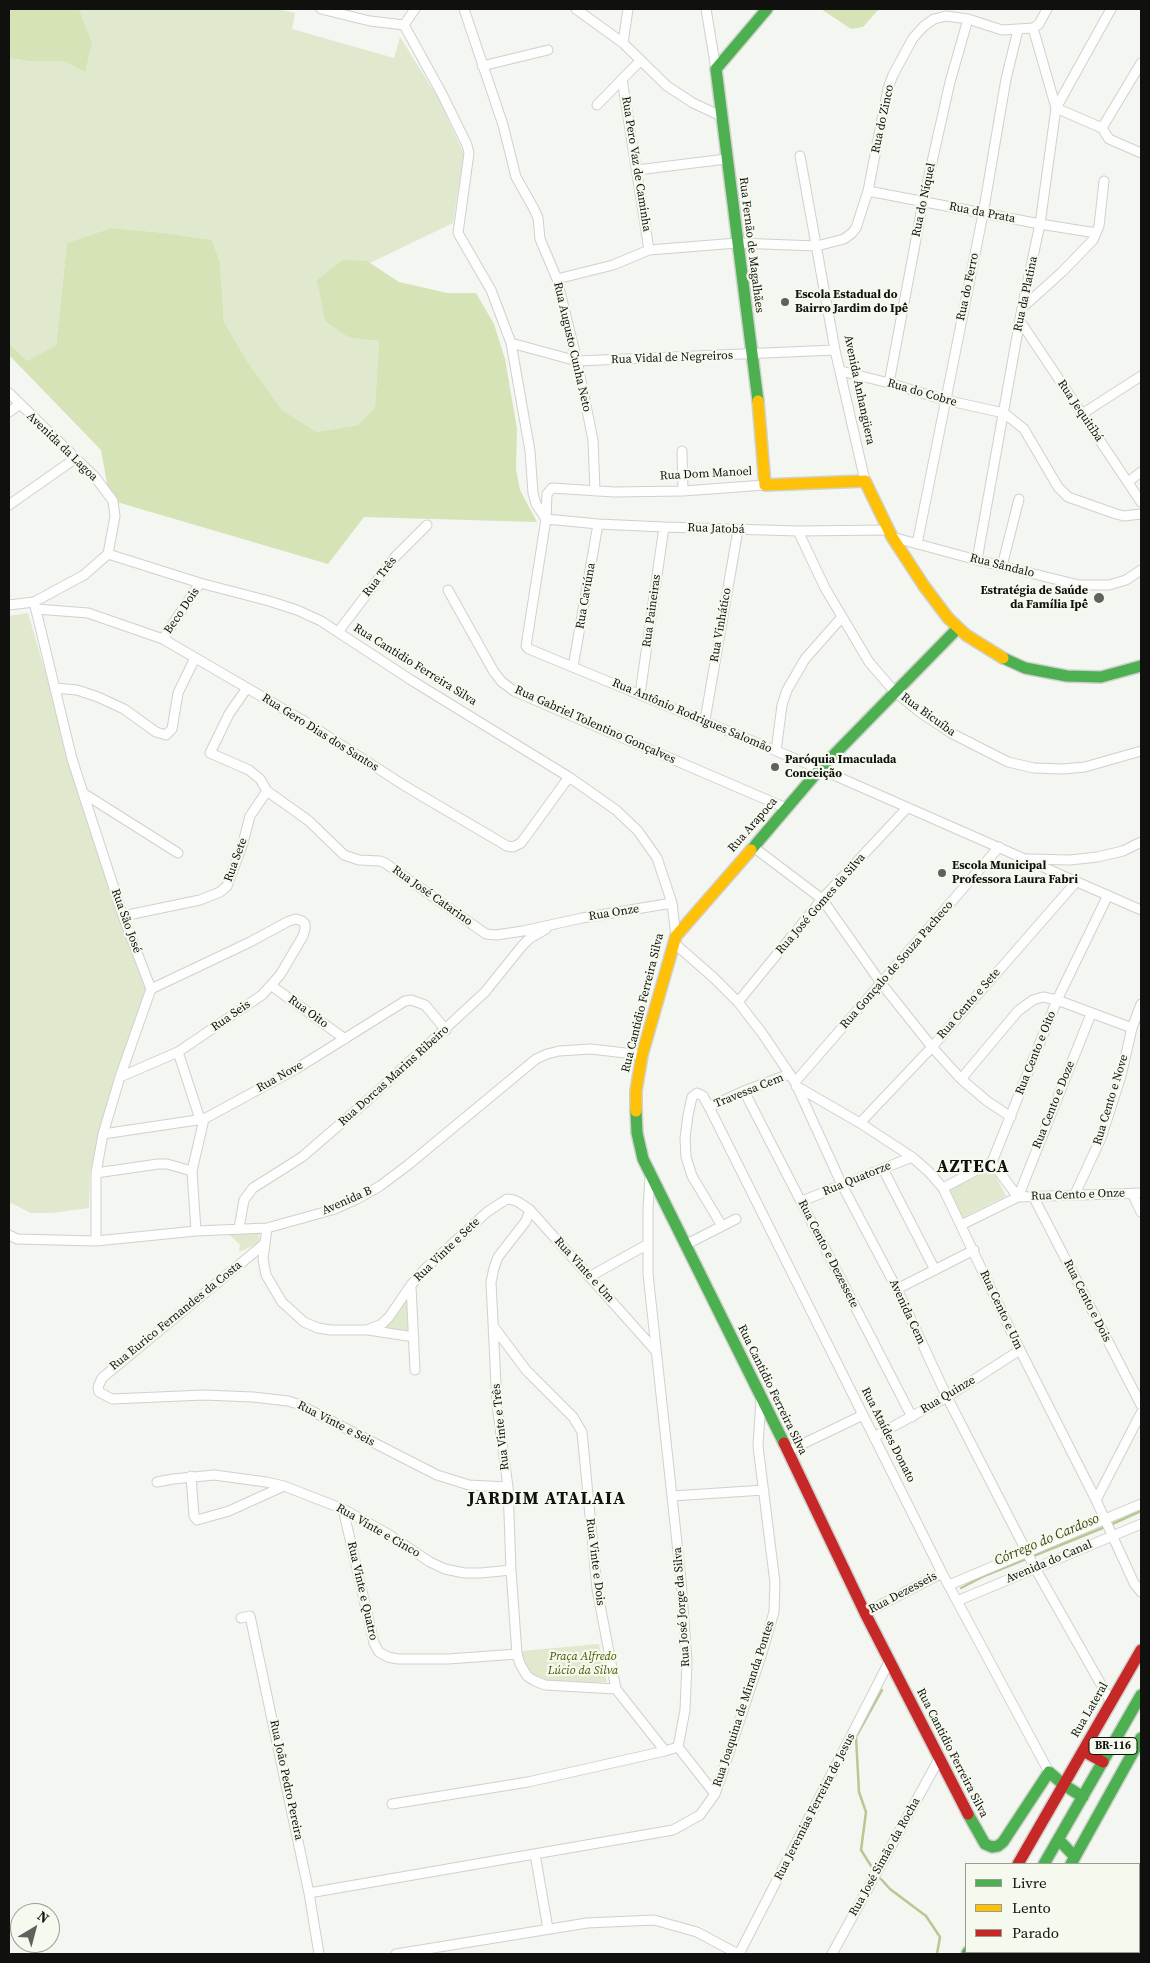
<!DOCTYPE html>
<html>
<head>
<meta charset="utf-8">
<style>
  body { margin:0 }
  #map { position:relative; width:1150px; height:1963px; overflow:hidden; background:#f4f6f1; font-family:"Source Serif 4",serif }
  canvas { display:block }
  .frame { position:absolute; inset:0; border:10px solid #10110e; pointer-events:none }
  .legend { position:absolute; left:965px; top:1863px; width:175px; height:90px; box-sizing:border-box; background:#f5f9ee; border:1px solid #999c94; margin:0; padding:6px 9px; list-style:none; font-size:15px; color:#10110e }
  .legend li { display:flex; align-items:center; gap:10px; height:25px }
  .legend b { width:25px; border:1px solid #999c94 }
  .north { position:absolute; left:10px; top:1903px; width:50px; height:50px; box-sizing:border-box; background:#f5f9ee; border:1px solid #999c94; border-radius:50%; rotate:37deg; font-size:14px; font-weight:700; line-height:20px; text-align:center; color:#10110e }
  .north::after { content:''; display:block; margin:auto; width:18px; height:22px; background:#60615d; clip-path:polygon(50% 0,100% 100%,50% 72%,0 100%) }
</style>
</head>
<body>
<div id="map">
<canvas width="1150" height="1963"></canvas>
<div class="frame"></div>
<ul class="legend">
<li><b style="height:6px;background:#4caf50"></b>Livre</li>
<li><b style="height:6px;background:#ffc107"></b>Lento</li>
<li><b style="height:6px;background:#c62828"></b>Parado</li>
</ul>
<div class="north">N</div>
</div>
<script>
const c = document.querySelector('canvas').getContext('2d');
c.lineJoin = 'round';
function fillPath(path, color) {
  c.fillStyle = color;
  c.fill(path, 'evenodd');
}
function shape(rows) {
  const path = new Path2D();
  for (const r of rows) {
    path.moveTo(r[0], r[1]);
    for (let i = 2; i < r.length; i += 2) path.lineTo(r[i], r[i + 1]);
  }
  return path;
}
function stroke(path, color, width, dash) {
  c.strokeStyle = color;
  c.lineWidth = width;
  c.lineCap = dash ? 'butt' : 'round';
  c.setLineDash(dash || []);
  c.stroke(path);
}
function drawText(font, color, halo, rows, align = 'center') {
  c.font = font + ' "Source Serif 4",serif';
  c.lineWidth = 4.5;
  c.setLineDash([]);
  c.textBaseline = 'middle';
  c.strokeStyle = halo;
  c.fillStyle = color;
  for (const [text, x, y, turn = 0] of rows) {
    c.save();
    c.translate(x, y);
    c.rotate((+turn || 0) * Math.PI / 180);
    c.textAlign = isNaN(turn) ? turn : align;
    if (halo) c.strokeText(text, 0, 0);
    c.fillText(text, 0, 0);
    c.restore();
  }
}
fillPath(shape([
  [79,9,278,9,295,13,292,29,394,58,400,37,438,98,464,154,453,223,370,263,343,260,350,338,379,341,375,407,358,425,317,432,282,410,247,361,224,322,220,262,212,240,165,233,111,228,67,243,56,345,27,361,9,343,9,58,28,61,64,61,92,43],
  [28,613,106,879,119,919,150,983,114,1077,111,1101,90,1173,89,1208,52,1213,31,1213,9,1202,9,616],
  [992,1169,1006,1196,962,1218,948,1190],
  [258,1231,260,1239,257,1244,239,1252,240,1245,232,1237,224,1232],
  [407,1296,408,1331,380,1327],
  [599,1644,607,1682,588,1683,542,1680,531,1672,524,1662,521,1651]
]), '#e0e9cd');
fillPath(shape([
  [9,9,79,9,92,43,85,72,64,61,28,61,9,58],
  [821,9,879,9,863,27,851,29],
  [111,228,165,233,212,240,220,262,224,322,247,361,282,410,317,432,358,425,375,407,379,341,350,338,325,321,317,280,343,260,367,261,399,282,447,293,476,293,494,324,505,359,517,429,516,469,520,490,537,522,364,517,328,564,110,500,101,450,9,355,9,343,27,361,56,345,67,243]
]), '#d5e3b6');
stroke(shape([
  [1110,1525,1141,1511],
  [961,1588,984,1576,1105,1527],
  [873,1869,861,1850,866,1812,859,1792,856,1737,882,1690],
  [881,1879,890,1889,926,1916,940,1937,937,1954]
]), '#b8c892', 2.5);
const street = shape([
  [321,9,370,21,404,25],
  [464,9,503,125,516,177,534,209,538,218,540,239,557,279,577,361,593,440,595,491],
  [576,9,623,43,667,86,693,103,721,116],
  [706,9,716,69],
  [404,25,442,94,467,145,469,153,458,233,491,290,511,343,530,451,533,493,536,504,546,519],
  [404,25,415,9],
  [623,43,628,9],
  [482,66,548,50],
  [622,79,649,250],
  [597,105,640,61],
  [1056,108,1111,9],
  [1056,108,1102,128],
  [1102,128,1141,63],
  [1102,128,1109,139,1141,153],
  [800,156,835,350,865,481],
  [637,170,726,159],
  [868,191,1040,224,1096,233],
  [557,279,613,265,649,250,737,243,817,246,844,239,852,233,856,228,868,191,888,88,893,75,913,38,924,26,934,19,946,16,968,19,1002,30,1033,28,1039,24,1047,9],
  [1022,308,1062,272,1093,240,1099,226,1104,181],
  [1020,321,1141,502],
  [511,343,577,361,835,350],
  [841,371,889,383,945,400,1004,413,1024,429,1058,487,1068,497,1116,514,1124,516,1141,514],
  [889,383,923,202,950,82,968,19],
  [9,393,95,477,113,501,115,516,108,554,84,575,34,602,9,605],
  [9,412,19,405],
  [1082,414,1141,376],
  [682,451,683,491],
  [1128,482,1141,472],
  [765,485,683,491,614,492,552,488,547,494,546,519,526,646,529,649,820,769,1141,910],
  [9,505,76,458],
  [546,519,598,524,664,527,798,531,887,530],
  [798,531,825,588,869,662,894,691,921,713,951,733,1008,762,1034,768,1063,769,1085,767,1141,751],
  [892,537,977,560,1079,585,1109,585,1126,580,1141,570],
  [917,544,983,214,1006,79,1018,30],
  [108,554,200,583,269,601,297,610,321,621,411,680,569,777,616,810,638,831,657,858,672,903,676,936],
  [977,560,1022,308,1040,224,1056,108,1033,28],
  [1002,566,1019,499],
  [448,590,494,672,502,682,514,691,786,808],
  [34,602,72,759,83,793,123,916,151,989,120,1077,103,1134,96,1173,96,1241],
  [36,609,88,613,163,639,309,724,405,786,507,846,513,847,521,843,569,777],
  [338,632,395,557,427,525],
  [163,639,200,583],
  [573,667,598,524],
  [55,688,77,690,98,697,124,709,156,732,166,735,172,729,178,693,195,658],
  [247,688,229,714,210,753,249,770,260,779,267,791,309,821,344,855,359,860,380,861,385,863,486,934,496,935,523,931,582,918,672,903],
  [640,694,664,527],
  [705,720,738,530],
  [776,751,782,705,787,690,805,659,842,617],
  [83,793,178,853],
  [752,846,822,899,881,983,932,1047,961,1079,987,1101,1011,1117],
  [1028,859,1070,860,1097,857,1123,851,1141,842],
  [123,916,200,900,220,892,227,886,243,843,250,816,267,791],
  [674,943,714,978,738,1002,762,1033,795,1082,842,1185,897,1289,947,1397,1035,1568,1111,1702],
  [272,986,345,1039],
  [738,1002,822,899,907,808],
  [178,1052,200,1119],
  [120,1077,178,1052,262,995,280,975,303,936,305,929,305,924,302,921,296,919,289,921,250,942,151,989],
  [961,1079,1018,1011,1033,1000,1043,997,1057,1000,1132,1028],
  [795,1082,999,847],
  [796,1086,860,1123,912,1157,928,1171,943,1188,1020,1350,1096,1500,1134,1583,1141,1592],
  [744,1091,912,1417],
  [709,1107,744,1091,790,1074],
  [860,1123,932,1047,1076,882],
  [103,1134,204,1119],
  [992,1162,1018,1197],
  [883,1169,935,1270],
  [96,1173,158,1164,167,1164,192,1171],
  [943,1188,992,1162,1057,1000,1108,895],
  [1132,1193,1141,1212],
  [1075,1194,1101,1138,1121,1076,1132,1028,1141,1004],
  [1033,1196,1141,1405],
  [1018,1197,1091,1014],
  [802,1201,912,1157],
  [530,1210,526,1221,498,1257,494,1268,491,1282,497,1405,508,1487,511,1570,517,1654,520,1664,527,1676,535,1681,545,1685,616,1689],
  [961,1225,1018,1197,1141,1193],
  [722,1226,692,1176,686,1157,685,1138,688,1115,692,1097,697,1093,703,1096,709,1107,942,1573,1049,1772],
  [239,1228,244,1200,253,1188,302,1157,368,1100,485,992,522,946,530,938,546,929],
  [267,1228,263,1259,266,1275,282,1302,304,1322,318,1328,331,1330,367,1330,382,1324,389,1317,411,1285,426,1268,487,1212,507,1199,514,1200,520,1203,530,1210,655,1350],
  [196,1231,192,1171,204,1119,296,1069,405,1001,411,1000,425,1005,446,1030],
  [9,1235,17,1239,96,1241,196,1231,267,1228,303,1218,335,1209,357,1199,380,1186,408,1165,536,1059,547,1054,559,1051,591,1049,642,1055],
  [263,1245,102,1378,98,1387,99,1392,112,1399,204,1395,253,1397,288,1401,298,1404,437,1475,469,1485,508,1487],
  [685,1245,736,1219],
  [589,1277,648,1244],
  [411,1286,415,1370],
  [897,1289,974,1250],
  [494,1327,526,1370,573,1417,582,1432,597,1589,616,1689,665,1751],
  [368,1330,414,1337],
  [874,1437,947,1397,1020,1350],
  [788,1451,863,1415],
  [191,1476,194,1516,197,1520,229,1511,284,1486],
  [157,1482,173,1479,214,1475,266,1482,284,1486,343,1509,388,1534,430,1562,445,1569,464,1573,481,1573,511,1570],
  [672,1496,764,1490],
  [1096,1500,1141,1413],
  [343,1509,374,1643,379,1652,388,1657,398,1659,448,1659,517,1654],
  [949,1585,1141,1504],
  [957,1601,1141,1524],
  [865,1613,942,1573],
  [241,1618,250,1616,309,1893,319,1954],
  [678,1747,715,1794],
  [392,1804,528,1782,665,1751,678,1747,685,1710,687,1662,681,1580,648,1274,648,1209,650,1177],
  [535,1854,548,1929],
  [309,1893,673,1830,700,1815,715,1794,720,1780,762,1653,774,1612,775,1583,758,1446,761,1399],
  [396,1954,587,1923,654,1920,697,1932,738,1954],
  [739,1954,890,1660],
  [832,1954,939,1759]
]);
const fast = shape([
  [758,401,716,69,767,9],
  [1003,658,1025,668,1067,676,1101,677,1141,666],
  [751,850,820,769,958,628],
  [636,1111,637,1133,643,1159,784,1443],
  [1064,1785,1083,1797],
  [968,1814,985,1844,992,1847,998,1846,1003,1842,1049,1772,1064,1785],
  [1059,1840,1075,1857],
  [1044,1864,1141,1695],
  [1071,1864,1141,1738],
  [967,1954,968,1952],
  [1018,1954,1020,1952]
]);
const slow = shape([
  [758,401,765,485,865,481,892,537,924,586,948,618,966,635,1003,658],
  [636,1111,636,1091,642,1055,676,936,751,850],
  [992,1954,994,1952]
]);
const jam = shape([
  [784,1443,865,1613,968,1814],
  [1083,1751,1103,1762],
  [1018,1864,1141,1650]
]);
stroke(street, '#d0d1cd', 11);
stroke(fast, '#d0d1cd', 14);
stroke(slow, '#d0d1cd', 14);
stroke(jam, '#d0d1cd', 14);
stroke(street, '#fdfefd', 9);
stroke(fast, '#4caf50', 11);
stroke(slow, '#ffc107', 11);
stroke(jam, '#c62828', 11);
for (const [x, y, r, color] of [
  [785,302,5,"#60615d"],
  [1099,598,6,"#60615d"],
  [775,767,5,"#60615d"],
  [942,873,5,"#60615d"]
]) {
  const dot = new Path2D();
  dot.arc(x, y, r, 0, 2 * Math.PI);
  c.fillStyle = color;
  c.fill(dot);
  stroke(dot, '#f5f9ee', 2);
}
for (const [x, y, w] of [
  [1113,1746,48]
]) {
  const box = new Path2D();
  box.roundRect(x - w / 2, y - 8.5, w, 17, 4);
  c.fillStyle = '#f5f9ee';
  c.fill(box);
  stroke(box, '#10110e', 1);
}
drawText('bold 11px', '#10110e', null, [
  ["BR-116",1113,1746]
]);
drawText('12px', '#10110e', '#f5f9ee', [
  ["Rua do Zinco",883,119,-78],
  ["Rua Pero Vaz de Caminha",636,164,81],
  ["Rua do Níquel",924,200,-78],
  ["Rua da Prata",982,213,11],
  ["Rua Fernão de Magalhães",751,245,83],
  ["Rua do Ferro",968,287,-78],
  ["Rua da Platina",1026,294,-78],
  ["Rua Augusto Cunha Neto",572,347,77],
  ["Rua Vidal de Negreiros",672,358,-2],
  ["Avenida Anhangüera",859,390,78],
  ["Rua do Cobre",922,393,16],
  ["Rua Jequitibá",1080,411,56],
  ["Avenida da Lagoa",62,447,44],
  ["Rua Dom Manoel",706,474,-3],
  ["Rua Jatobá",716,529,2],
  ["Rua Sândalo",1002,566,14],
  ["Rua Três",380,577,-52],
  ["Rua Caviúna",586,596,-80],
  ["Beco Dois",182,611,-56],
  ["Rua Paineiras",652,611,-82],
  ["Rua Vinhático",721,625,-80],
  ["Rua Cantidio Ferreira Silva",415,665,32],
  ["Rua Bicuíba",928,715,36],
  ["Rua Antônio Rodrigues Salomão",692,716,23],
  ["Rua Gabriel Tolentino Gonçalves",595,725,24],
  ["Rua Gero Dias dos Santos",320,733,32],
  ["Rua Arapoca",753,825,-49],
  ["Rua Sete",236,860,-70],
  ["Rua José Catarino",432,896,35],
  ["Rua José Gomes da Silva",821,904,-49],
  ["Rua Onze",614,913,-9],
  ["Rua São José",126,921,70],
  ["Rua Gonçalo de Souza Pacheco",897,965,-49],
  ["Rua Cantidio Ferreira Silva",643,1003,-76],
  ["Rua Cento e Sete",969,1004,-49],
  ["Rua Oito",308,1012,36],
  ["Rua Seis",231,1016,-35],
  ["Rua Cento e Oito",1036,1053,-68],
  ["Rua Dorcas Marins Ribeiro",394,1076,-42],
  ["Rua Nove",280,1077,-29],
  ["Travessa Cem",749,1091,-22],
  ["Rua Cento e Nove",1111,1100,-73],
  ["Rua Cento e Doze",1054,1105,-68],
  ["Rua Quatorze",857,1179,-22],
  ["Rua Cento e Onze",1078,1195,-2],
  ["Avenida B",347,1201,-24],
  ["Rua Vinte e Sete",447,1250,-44],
  ["Rua Cento e Dezessete",828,1254,63],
  ["Rua Vinte e Um",584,1270,48],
  ["Rua Cento e Dois",1087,1301,63],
  ["Rua Cento e Um",1001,1310,65],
  ["Avenida Cem",907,1312,65],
  ["Rua Eurico Fernandes da Costa",176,1316,-39],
  ["Rua Cantidio Ferreira Silva",772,1390,64],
  ["Rua Quinze",948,1395,-31],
  ["Rua Vinte e Seis",336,1424,27],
  ["Rua Vinte e Três",501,1427,-96],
  ["Rua Ataídes Donato",888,1435,63],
  ["Rua Vinte e Cinco",378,1531,30],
  ["Rua Vinte e Dois",595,1562,83],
  ["Avenida do Canal",1049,1562,-23],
  ["Rua Vinte e Quatro",362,1591,77],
  ["Rua Dezesseis",903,1593,-28],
  ["Rua José Jorge da Silva",682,1607,-94],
  ["Rua Joaquina de Miranda Pontes",744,1704,-72],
  ["Rua Lateral",1090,1710,-60],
  ["Rua Cantidio Ferreira Silva",952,1753,63],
  ["Rua João Pedro Pereira",286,1780,78],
  ["Rua Jeremias Ferreira de Jesus",815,1807,-63],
  ["Rua José Simão da Rocha",885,1857,-61]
]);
drawText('bold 12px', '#10110e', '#f5f9ee', [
  ["Escola Estadual do",795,295],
  ["Bairro Jardim do Ipê",795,309],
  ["Estratégia de Saúde",1088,591,"right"],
  ["da Família Ipê",1088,605,"right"],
  ["Paróquia Imaculada",785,760],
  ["Conceição",785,774],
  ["Escola Municipal",952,866],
  ["Professora Laura Fabri",952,880]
], 'left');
drawText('italic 12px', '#475b00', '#f5f9ee', [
  ["Praça Alfredo",583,1657],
  ["Lúcio da Silva",583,1671]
]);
drawText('italic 14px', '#38460d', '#f5f9ee', [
  ["Córrego do Cardoso",1047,1540,-23]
]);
c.letterSpacing = '1px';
drawText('bold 18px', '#10110e', '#f5f9ee', [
  ["AZTECA",973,1167],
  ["JARDIM ATALAIA",547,1499]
]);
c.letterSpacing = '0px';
</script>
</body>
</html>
